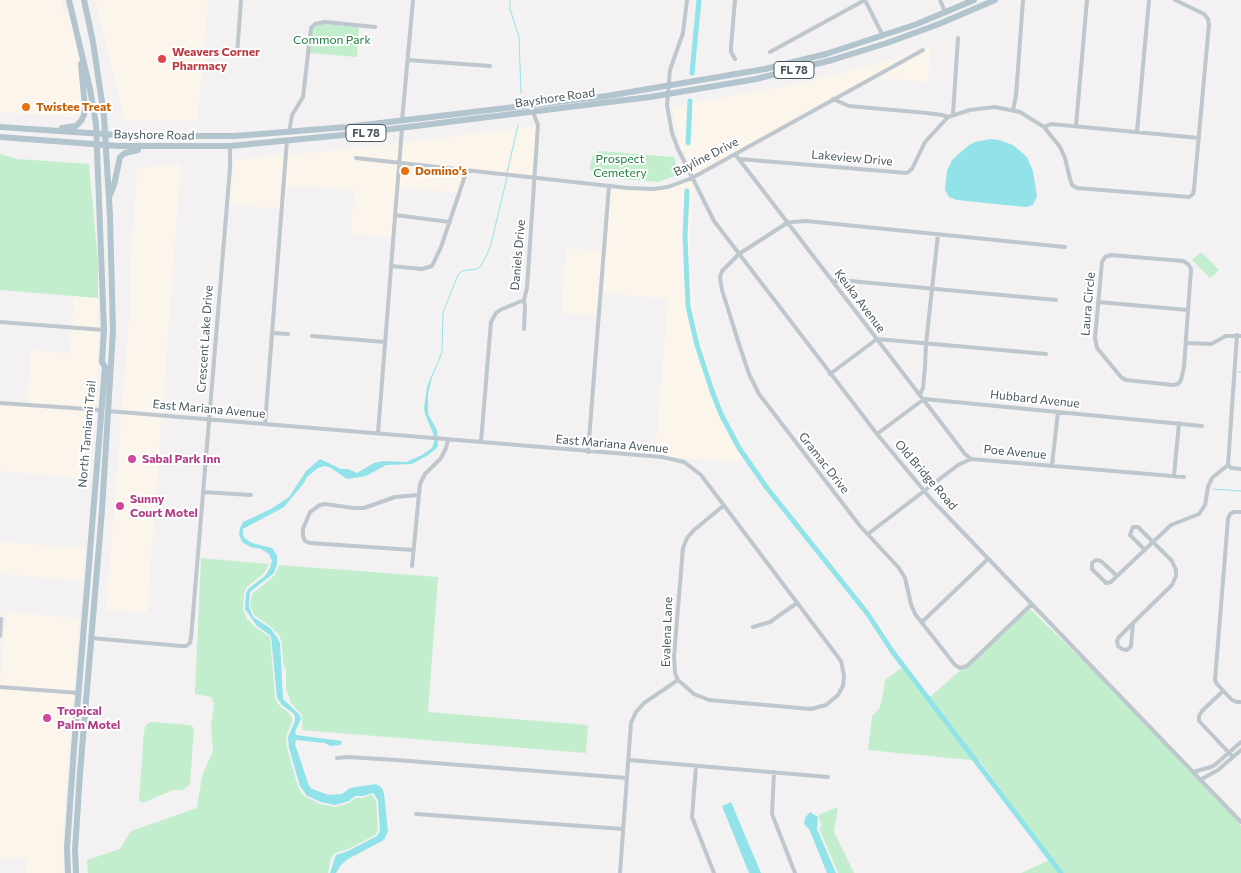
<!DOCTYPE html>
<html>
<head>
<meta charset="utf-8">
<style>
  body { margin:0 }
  canvas { display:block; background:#f3f1f1 }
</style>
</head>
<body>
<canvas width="1241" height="873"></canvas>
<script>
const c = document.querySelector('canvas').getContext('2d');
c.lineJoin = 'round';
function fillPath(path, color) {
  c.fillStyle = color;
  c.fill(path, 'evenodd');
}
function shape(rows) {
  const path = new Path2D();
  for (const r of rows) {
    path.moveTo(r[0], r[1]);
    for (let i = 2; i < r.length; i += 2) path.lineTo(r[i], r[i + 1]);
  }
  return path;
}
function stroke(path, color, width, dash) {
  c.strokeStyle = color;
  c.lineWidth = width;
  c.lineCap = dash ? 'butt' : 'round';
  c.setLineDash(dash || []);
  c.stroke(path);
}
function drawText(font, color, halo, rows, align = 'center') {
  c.font = font + ' Commissioner,sans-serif';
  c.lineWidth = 4;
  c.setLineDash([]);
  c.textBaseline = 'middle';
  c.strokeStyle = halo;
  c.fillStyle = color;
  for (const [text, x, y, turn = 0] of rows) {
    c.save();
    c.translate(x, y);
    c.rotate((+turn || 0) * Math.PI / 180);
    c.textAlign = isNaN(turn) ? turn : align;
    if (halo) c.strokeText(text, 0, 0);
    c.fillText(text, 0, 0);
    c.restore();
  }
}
fillPath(shape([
  [0,0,61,0,63,11,72,21,77,49,83,108,74,117,0,112],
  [95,0,208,0,198,118,196,121,126,121,124,119],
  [931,45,928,82,876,78,695,177,689,244,692,291,696,323,718,401,728,423,751,463,655,456,668,299,603,293,601,316,561,313,566,248,606,251,611,186,644,189,674,187,695,177,681,148,672,107,802,83,876,64],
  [541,125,537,177,469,170,463,193,401,188,396,238,351,234,354,190,288,185,286,209,230,205,234,160,358,148],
  [181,164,147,613,106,610,130,305,130,271,137,168],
  [74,296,98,298,98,375,90,479,0,471,0,404,27,405,31,350,70,353],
  [0,542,85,548,82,581,0,574],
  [6,612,79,618,64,822,63,873,26,873,27,860,0,857,0,681]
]), '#fcf5ec');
fillPath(shape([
  [324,24,359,27,357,57,309,53,312,29,316,25],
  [599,151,674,157,679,174,658,182,597,177,590,169,592,157],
  [0,154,18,159,89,164,98,262,98,298,0,290],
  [1201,252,1219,270,1210,278,1192,260],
  [201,558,269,564,263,574,246,588,244,593,243,609,247,619,255,627,270,637,275,699,280,706,289,713,293,720,286,736,287,748,298,787,302,794,306,797,320,804,335,807,349,803,356,798,364,798,369,795,372,795,376,800,378,830,375,835,348,849,335,853,331,858,328,873,88,873,87,860,120,849,131,831,197,808,202,776,213,751,211,727,214,703,211,697,195,694],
  [279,565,438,577,428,712,588,725,586,753,302,730,302,715,291,703,286,689,286,669,283,664,282,643,279,635,271,627,254,615,250,606,252,594,275,575],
  [1030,609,1153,728,1202,779,1241,826,1241,873,1021,873,1052,859,980,761,868,750,872,716,879,709,883,695,885,680,904,666,930,697],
  [151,722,190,725,194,728,190,784,183,790,173,790,145,802,141,802,139,801,144,731,146,725],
  [838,807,834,832,854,873,838,873,819,828,822,826,818,815]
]), '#c2eecd');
fillPath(shape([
  [991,139,999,140,1013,145,1027,157,1033,171,1037,196,1033,205,1027,207,1005,205,957,200,949,197,945,190,947,171,952,160,969,145,975,142],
  [433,372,428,394,428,414,437,430,438,444,437,448,428,455,412,464,386,465,366,476,347,479,331,468,325,466,318,468,307,477,304,483,284,507,243,529,243,536,246,539,252,543,272,548,277,555,277,565,274,573,250,592,249,607,253,617,270,628,277,637,280,643,283,699,300,715,301,719,295,732,296,735,342,741,341,745,330,746,325,743,296,740,295,744,309,786,312,789,329,795,342,794,350,788,376,784,382,788,384,793,388,831,384,840,348,859,341,865,336,873,330,873,336,855,348,851,377,836,380,831,378,800,373,793,363,796,355,796,349,801,335,805,321,802,307,796,300,786,289,748,288,737,295,721,295,717,294,714,282,705,277,698,271,636,257,626,245,609,246,593,248,589,265,576,270,568,272,561,269,554,261,549,251,547,242,542,239,534,240,528,243,522,271,509,289,497,306,471,320,459,341,469,348,469,357,473,374,463,383,461,406,462,422,455,432,448,434,442,433,433,425,414,424,408,427,387],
  [731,802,747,840,761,873,749,873,722,806],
  [810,812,818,817,817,829,836,873,827,873,809,829,804,824,805,818]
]), '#91e3e9');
stroke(shape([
  [510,0,510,9,519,37,521,93],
  [507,173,518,125],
  [1238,372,1241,372],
  [431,379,442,352,443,312,458,275,462,271,476,269,480,267,485,259,491,244,507,177],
  [1213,489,1241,491]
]), '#91e3e9', 1);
stroke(shape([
  [692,73,699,0],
  [688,143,690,101],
  [687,191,685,236,688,306,697,345,712,391,721,414,739,448,767,488,867,613,892,651,1061,873]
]), '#91e3e9', 5);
stroke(shape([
  [687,0,683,33,670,70,667,105,672,133,678,149,714,221,877,434,931,499,1241,822],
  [735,0,731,47,731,52,735,59],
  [865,0,883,36],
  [940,0,945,12],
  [770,52,865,0],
  [237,55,241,0],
  [408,60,490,66],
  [833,99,849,106,927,113,942,115,948,117],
  [1013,110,1016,96,1023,0],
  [953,114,958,38],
  [402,121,413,0],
  [1076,126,1087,0],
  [1044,127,1051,124,1199,138],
  [1137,132,1149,0],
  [289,133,292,115,303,97,311,28,315,24,325,22,375,27],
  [735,154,965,454,971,459],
  [356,158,628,188,654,189,668,187,692,178,923,50],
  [739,159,907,173,912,169,925,142,948,117,970,110,995,107,1020,112,1044,127,1060,147,1065,158,1070,179,1072,185,1077,188,1189,197,1193,194,1194,189,1209,24,1208,19,1204,14,1175,0],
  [395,215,450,222],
  [1111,255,1183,261,1188,264,1191,269,1184,367,1181,380,1178,384,1173,385,1126,380,1121,377,1097,348,1095,338,1102,262,1105,257,1111,255],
  [391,266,422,269,432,266,441,247,467,170],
  [833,282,839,280,1056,300],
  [524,300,525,306,524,329],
  [1098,302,1188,310],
  [0,322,104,330],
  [273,333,288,334],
  [1237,335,1228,465,1231,468,1241,469],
  [312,336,385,342],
  [1186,343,1211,344,1226,336,1241,336],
  [830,374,877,339,1046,354],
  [920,394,923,388,925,367,926,344,938,234],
  [0,403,101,410],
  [108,411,662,457,684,462,701,475,841,661,844,676,843,686,838,695,826,705,811,709,709,700,694,694,678,680,675,673,674,656,683,548,687,538,694,530,723,506],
  [265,424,287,140],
  [378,433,402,128],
  [877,434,924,399,1202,426],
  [481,442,491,322,496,313,500,310,524,300,527,288,538,125,533,112],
  [588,452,609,186],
  [1052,465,1058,412],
  [1174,476,1179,423],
  [203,492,251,495],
  [1241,512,1234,512,1230,514,1228,519,1215,680,1217,684,1232,700,1237,702,1241,702],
  [868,534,958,465,971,459,1184,477],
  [413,550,310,543,305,541,303,536,303,529,310,512,320,505,325,504,353,508,364,508,395,497,418,495],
  [1096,560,1101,561,1117,576,1111,582,1106,583,1092,569,1092,563,1096,560],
  [412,566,420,484,425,474,441,458,446,448,448,440],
  [1117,576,1171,525,1199,514,1205,505,1208,487,1212,478,1228,465],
  [1032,604,967,666,960,668,955,665,915,614,911,604,905,578,899,568,860,526,759,394,749,374,739,344,722,290,720,277,722,271,739,254,787,223,793,222,806,221,1065,247],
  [922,622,988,559],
  [1133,623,1172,585,1176,576,1176,570,1172,561,1138,527,1133,527,1130,535,1145,550],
  [1133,623,1131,646,1127,650,1122,649,1118,646,1117,641,1119,637,1133,623],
  [753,627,770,622,797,603],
  [0,636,1,619],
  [91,638,181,646,186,646,190,643,191,638,230,168,230,146],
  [0,687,79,693],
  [1223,691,1202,711,1199,716,1199,721,1233,757],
  [337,758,348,757,396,760,627,778],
  [629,760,828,777],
  [696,766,692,817,714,873],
  [774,772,772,814,795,873],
  [1193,772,1211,767,1216,764,1241,742],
  [1200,780,1218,770,1241,750],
  [416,814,623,829],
  [620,873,631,723,636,712,644,703,678,680]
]), '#bdc7cd', 4);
stroke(shape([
  [0,127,133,136,235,136,347,127,607,96,765,69,826,54,917,24,974,0],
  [62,128,76,126,81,121,84,115,85,108,81,64],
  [0,137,119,146,230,146,343,135,650,97,756,79,832,60,887,43,939,24,995,0],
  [110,195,114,185,120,157,125,153,138,150],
  [68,873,67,848,74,748,105,367,102,362,104,330,96,124,90,89,69,0],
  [76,873,75,850,80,773,102,510,113,331,110,216,104,116,93,42,84,0]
]), '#b2c4ce', 6);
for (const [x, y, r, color] of [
  [162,59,5,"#e0444e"],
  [26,107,5,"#e8710a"],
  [405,171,5,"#e8710a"],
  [132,459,5,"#d1479c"],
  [120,506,5,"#d1479c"],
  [47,718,5,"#d1479c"]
]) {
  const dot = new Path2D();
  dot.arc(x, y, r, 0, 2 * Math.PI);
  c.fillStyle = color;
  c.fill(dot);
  stroke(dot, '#fff', 2);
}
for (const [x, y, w] of [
  [794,70,40],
  [366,133,40]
]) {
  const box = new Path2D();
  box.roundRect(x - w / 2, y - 8.5, w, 17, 4);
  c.fillStyle = '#fff';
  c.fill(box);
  stroke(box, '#49575e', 1);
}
drawText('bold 11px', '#49575e', null, [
  ["FL 78",794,70],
  ["FL 78",366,133]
]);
drawText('12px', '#1c7d3f', '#fff', [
  ["Common Park",332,40],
  ["Prospect",620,159],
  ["Cemetery",620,173]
]);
drawText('bold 12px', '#be3a42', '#fff', [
  ["Weavers Corner",172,52],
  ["Pharmacy",172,66]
], 'left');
drawText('12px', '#49575e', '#fff', [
  ["Bayshore Road",555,98,-8],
  ["Bayshore Road",154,135,1],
  ["Bayline Drive",706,157,-27],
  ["Lakeview Drive",852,158,5],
  ["Daniels Drive",518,255,-85],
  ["Keuka Avenue",860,301,53],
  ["Laura Circle",1088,304,-85],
  ["Crescent Lake Drive",205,339,-86],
  ["Hubbard Avenue",1035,399,6],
  ["East Mariana Avenue",209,409,5],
  ["North Tamiami Trail",87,434,-85],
  ["East Mariana Avenue",612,444,5],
  ["Poe Avenue",1015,452,5],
  ["Gramac Drive",824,463,52],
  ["Old Bridge Road",926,475,49],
  ["Evalena Lane",667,632,-88]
]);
drawText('bold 12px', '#c56008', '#fff', [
  ["Twistee Treat",36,107],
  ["Domino's",415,171]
], 'left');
drawText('bold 12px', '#b23c85', '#fff', [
  ["Sabal Park Inn",142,459],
  ["Sunny",130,499],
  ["Court Motel",130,513],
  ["Tropical",57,711],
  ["Palm Motel",57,725]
], 'left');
</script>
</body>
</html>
